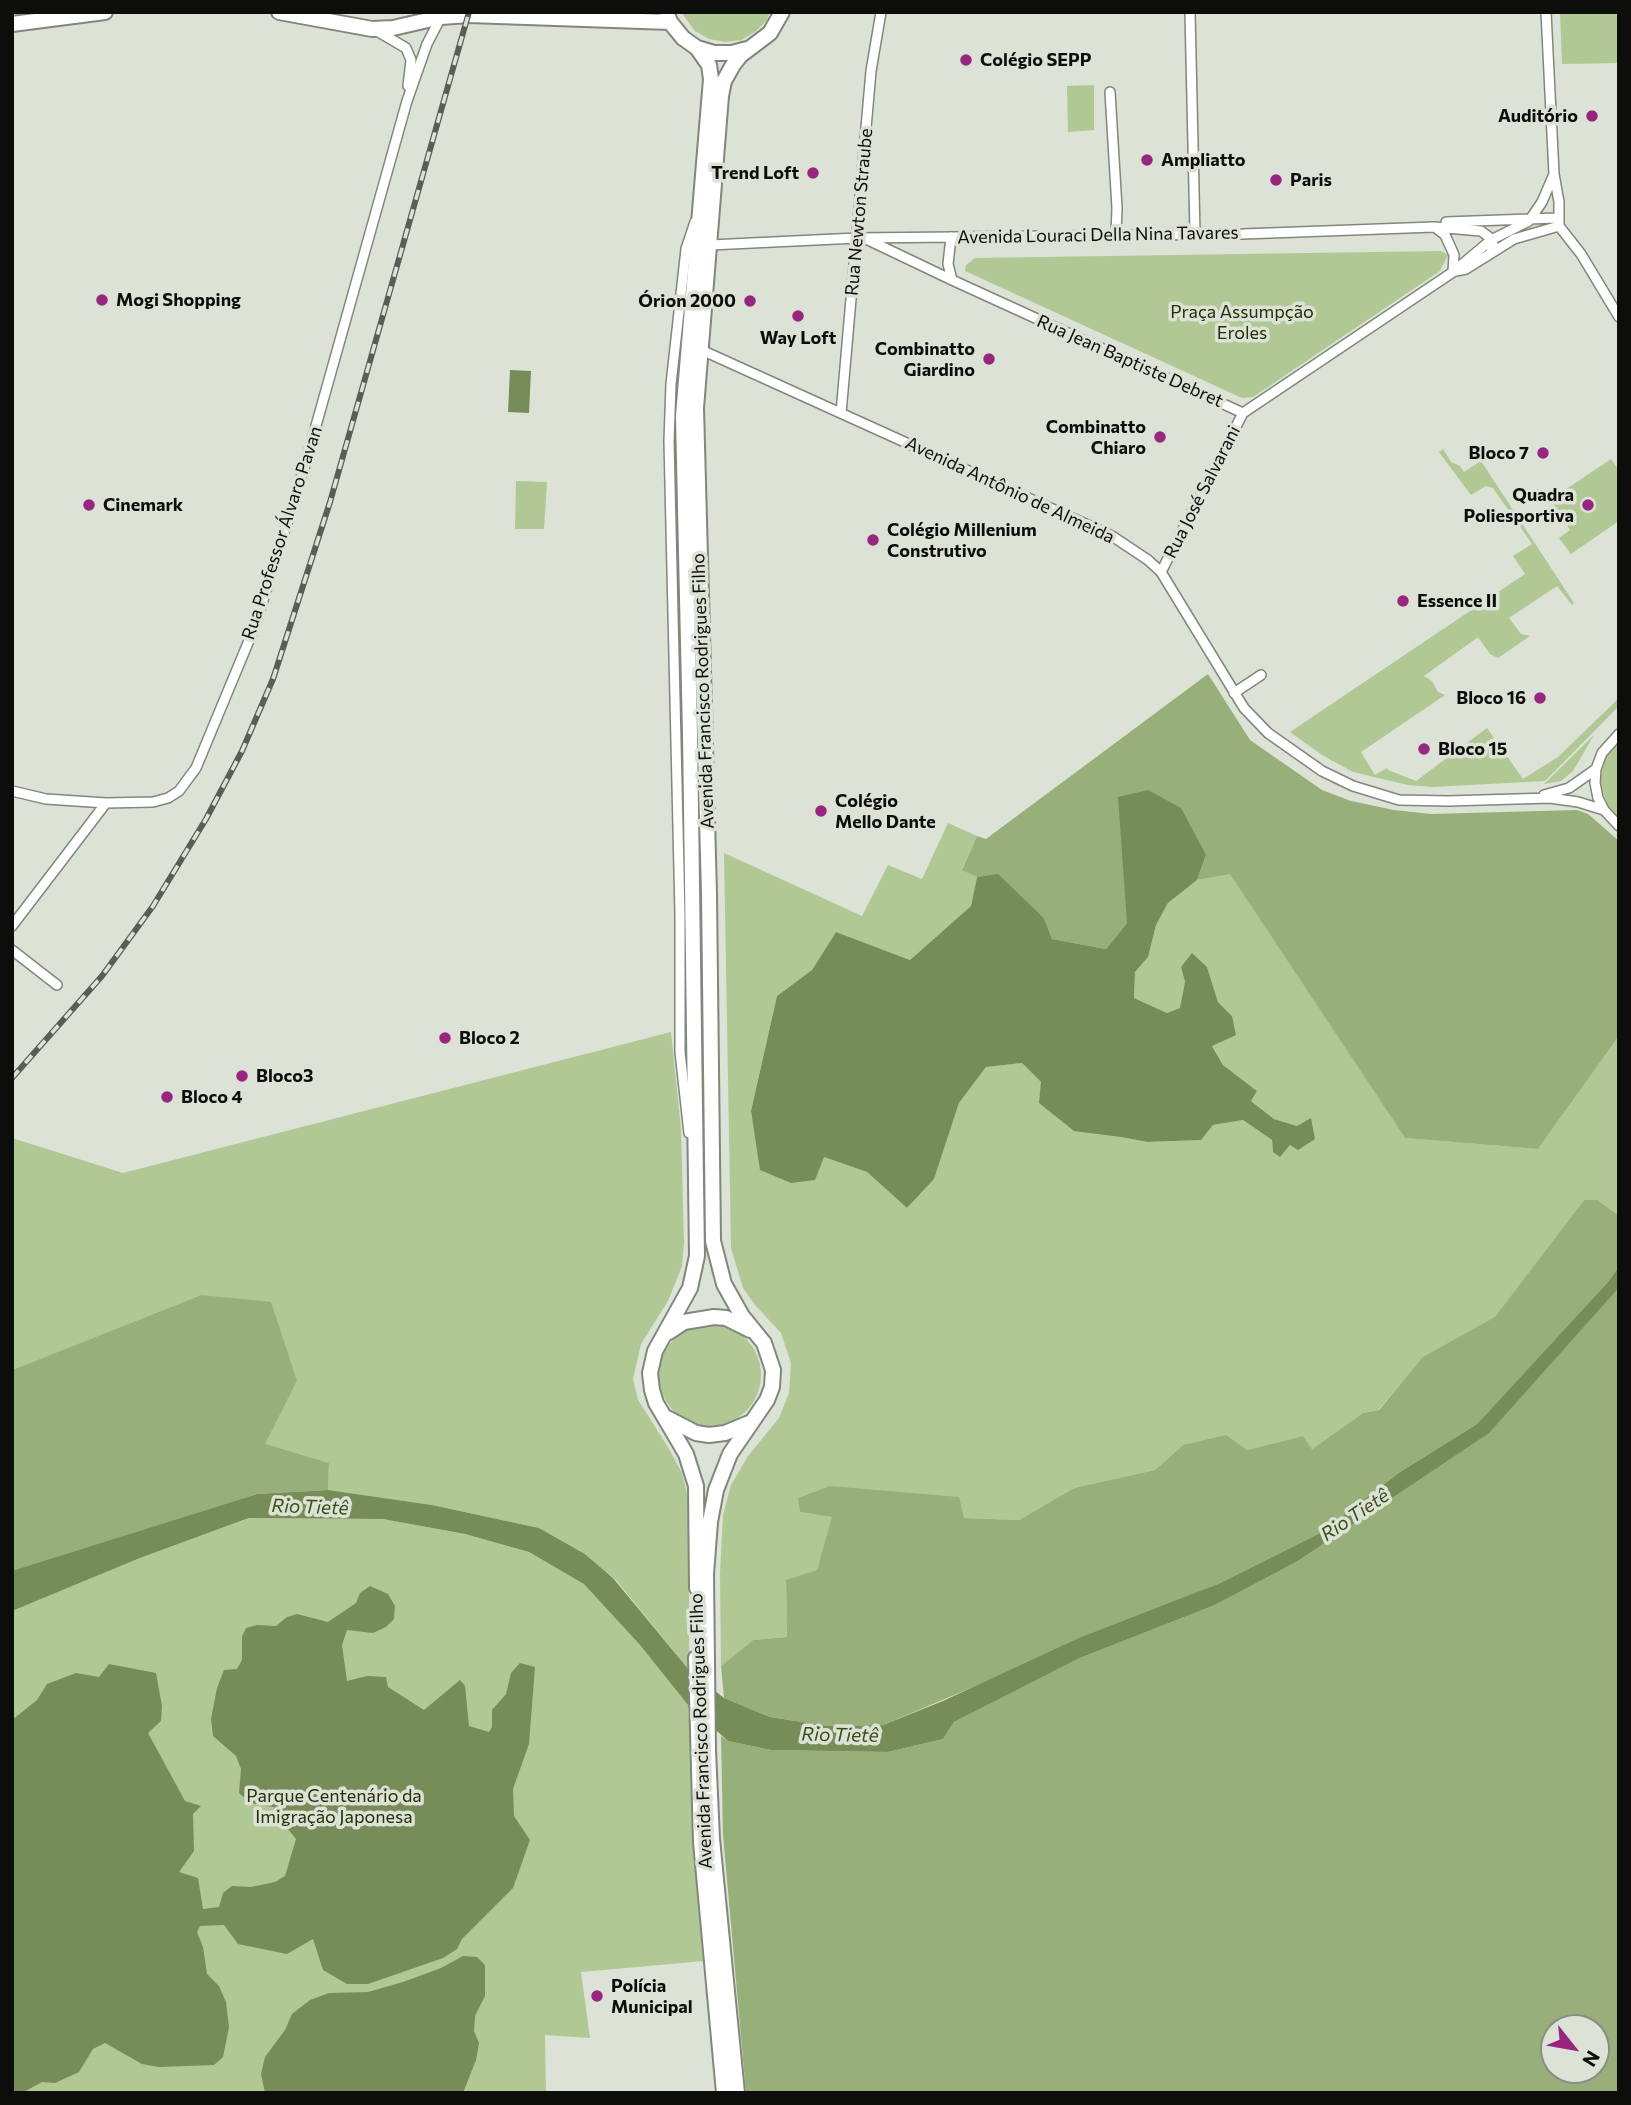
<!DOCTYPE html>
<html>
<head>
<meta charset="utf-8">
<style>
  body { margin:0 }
  #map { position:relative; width:1631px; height:2105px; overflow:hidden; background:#dce2d6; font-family:Commissioner,sans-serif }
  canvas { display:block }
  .frame { position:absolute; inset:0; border:14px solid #0d0e0b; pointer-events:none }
  .north { position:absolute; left:1540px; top:2014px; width:70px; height:70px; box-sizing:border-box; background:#dce2d6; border:2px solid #898d85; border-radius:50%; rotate:121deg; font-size:19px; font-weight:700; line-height:28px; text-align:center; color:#0d0e0b }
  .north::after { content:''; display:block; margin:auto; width:24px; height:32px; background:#9a2581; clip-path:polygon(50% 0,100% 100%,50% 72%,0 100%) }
</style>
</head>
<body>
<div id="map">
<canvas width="1631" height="2105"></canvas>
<div class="frame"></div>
<div class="north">N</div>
</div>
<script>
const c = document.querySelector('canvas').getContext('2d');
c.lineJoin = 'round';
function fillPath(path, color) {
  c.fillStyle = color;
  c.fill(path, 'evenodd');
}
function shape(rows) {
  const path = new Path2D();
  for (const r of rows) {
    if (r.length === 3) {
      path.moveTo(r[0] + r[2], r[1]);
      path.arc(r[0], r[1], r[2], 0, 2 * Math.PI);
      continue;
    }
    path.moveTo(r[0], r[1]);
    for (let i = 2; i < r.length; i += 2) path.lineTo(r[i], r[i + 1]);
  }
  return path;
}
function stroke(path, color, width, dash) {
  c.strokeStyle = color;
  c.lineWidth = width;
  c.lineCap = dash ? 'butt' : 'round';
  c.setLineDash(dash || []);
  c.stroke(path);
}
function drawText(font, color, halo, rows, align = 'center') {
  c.font = font + ' Commissioner,sans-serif';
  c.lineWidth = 7;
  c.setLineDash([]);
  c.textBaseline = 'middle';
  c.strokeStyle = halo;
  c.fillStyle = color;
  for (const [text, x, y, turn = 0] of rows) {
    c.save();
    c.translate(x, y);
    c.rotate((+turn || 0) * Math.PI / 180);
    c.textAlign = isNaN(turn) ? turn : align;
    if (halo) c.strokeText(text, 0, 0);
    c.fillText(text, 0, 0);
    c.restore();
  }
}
fillPath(shape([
  [681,12,770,12,766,21,755,32,741,40,725,42,709,39,695,31],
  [1560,12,1619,12,1619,63,1562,64],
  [1094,85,1094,130,1068,132,1067,86],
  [1441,251,1448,255,1440,271,1253,397,1242,398,965,271,966,265,975,258],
  [1443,449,1451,462,1460,466,1464,472,1481,461,1574,603,1572,605,1557,586,1509,618,1521,634,1530,636,1498,658,1490,654,1478,637,1424,676,1432,681,1438,692,1445,695,1361,752,1375,775,1387,768,1388,770,1416,781,1487,728,1523,779,1558,757,1619,698,1619,706,1545,781,1433,787,1408,785,1353,772,1322,755,1290,732,1525,574,1513,556,1532,544,1493,488,1486,486,1471,495,1439,452],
  [1611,459,1619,471,1619,521,1571,554,1559,538,1570,530,1550,500],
  [516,481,547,482,544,529,515,529],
  [1594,735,1573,771,1561,781,1544,784],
  [1619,738,1619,818,1608,806,1600,783,1604,758],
  [948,823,977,836,962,869,977,877,971,906,910,960,836,932,812,970,777,996,751,1111,761,1170,824,1157,867,1172,907,1208,934,1179,959,1103,986,1067,1022,1063,1041,1082,1121,1137,1147,1142,1200,1140,1213,1125,1243,1120,1272,1140,1273,1151,1310,1119,1297,1126,1274,1119,1250,1100,1257,1091,1223,1065,1212,1045,1232,1016,1218,1002,1207,967,1192,954,1181,967,1185,982,1181,1008,1167,1013,1134,998,1135,972,1148,957,1156,925,1168,903,1197,880,1230,873,1405,1138,1538,1149,1619,1036,1619,1216,1584,1200,1495,1318,1424,1357,1378,1410,1363,1413,1312,1449,1303,1436,1247,1450,1183,1445,1155,1470,1074,1488,1019,1520,800,1512,833,1517,817,1570,786,1581,787,1637,753,1640,721,1666,720,1573,723,1515,731,1485,748,1456,779,1418,789,1393,791,1363,781,1333,755,1305,743,1288,731,1248,724,853,862,916,888,865,922,879],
  [671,1032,681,1129,684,1242,682,1266,668,1301,641,1344,633,1379,638,1400,668,1447,682,1473,687,1494,689,1525,689,1670,616,1580,585,1554,539,1528,432,1505,328,1490,329,1463,264,1445,297,1381,201,1295,12,1370,12,1138,123,1173],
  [710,1375,51],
  [250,1518,383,1519,465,1534,529,1552,585,1584,640,1645,688,1705,691,1748,692,1814,704,1961,581,1972,590,2038,545,2035,546,2093,12,2093,12,1611,140,1558]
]), '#b0c894');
fillPath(shape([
  [1208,674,1250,740,1322,790,1351,801,1394,810,1431,814,1577,810,1588,814,1619,841,1619,1036,1538,1149,1405,1138,1230,874,1197,880,1206,855,1127,923,1106,949,1052,939,1044,918,998,875,977,877,962,870,977,836,986,839],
  [1584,1200,1597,1200,1619,1216,1619,1267,1607,1283,1477,1424,1400,1472,1320,1533,1218,1584,883,1725,828,1726,770,1717,724,1698,721,1666,753,1640,787,1637,786,1580,817,1570,832,1517,800,1512,798,1498,830,1486,959,1497,964,1518,1019,1520,1074,1488,1155,1470,1183,1445,1226,1435,1247,1450,1303,1436,1312,1449,1363,1413,1379,1410,1423,1357,1495,1317],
  [1619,1286,1619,2093,746,2093,723,1835,721,1736,728,1741,771,1750,888,1752,943,1739,954,1722,1080,1658,1215,1605,1298,1561,1488,1433],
  [1554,2028,1596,2028,1596,2070,1554,2070],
  [201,1295,271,1302,297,1381,265,1444,329,1463,328,1490,257,1494,12,1572,12,1370]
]), '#97b07a');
fillPath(shape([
  [510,370,531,371,529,413,508,412],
  [1148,790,1181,808,1206,855,1197,880,1168,903,1156,925,1148,957,1135,972,1134,998,1167,1013,1180,1008,1185,982,1181,967,1192,953,1207,967,1218,1002,1232,1016,1236,1035,1212,1046,1223,1065,1257,1091,1251,1101,1274,1119,1297,1126,1311,1118,1315,1139,1298,1150,1290,1145,1280,1157,1273,1152,1272,1140,1243,1120,1213,1125,1201,1140,1147,1142,1121,1137,1074,1131,1039,1103,1041,1082,1022,1063,986,1067,959,1103,934,1179,907,1208,867,1172,824,1157,815,1180,791,1183,760,1170,751,1111,777,996,812,970,836,932,910,960,971,906,977,877,998,874,1044,918,1052,939,1106,949,1127,923,1118,797],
  [1619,1267,1619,1286,1615,1292,1489,1433,1298,1561,1215,1605,1080,1658,954,1722,943,1739,888,1752,771,1750,728,1741,688,1705,640,1645,584,1584,529,1552,465,1534,383,1519,249,1518,140,1558,12,1611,12,1571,257,1494,328,1490,432,1505,539,1528,585,1554,613,1578,689,1670,724,1698,770,1717,828,1726,883,1725,943,1701,1079,1638,1218,1584,1320,1533,1400,1472,1477,1424,1607,1283],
  [370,1586,388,1594,395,1606,394,1619,386,1627,373,1633,347,1630,342,1645,347,1681,367,1676,386,1677,388,1687,424,1710,460,1680,465,1686,469,1726,489,1732,492,1727,492,1710,506,1694,511,1673,520,1663,535,1667,529,1744,513,1789,514,1816,530,1840,513,1888,462,1939,457,1949,443,1958,368,1984,347,1984,323,1970,313,1939,287,1954,238,1944,224,1925,200,1926,197,1932,203,1947,207,1974,219,1986,226,2002,229,2027,223,2057,214,2065,159,2067,142,2064,105,2043,93,2049,79,2072,55,2083,42,2082,22,2093,12,2093,12,1720,37,1700,47,1684,76,1673,99,1677,109,1664,156,1673,162,1706,161,1721,148,1733,185,1801,201,1806,193,1814,194,1851,179,1872,198,1878,203,1909,219,1907,223,1893,232,1886,251,1887,275,1882,285,1876,296,1839,287,1828,288,1815,278,1808,251,1803,239,1793,241,1769,236,1756,213,1736,211,1719,217,1688,224,1670,237,1669,242,1660,242,1637,246,1628,257,1625,276,1626,287,1617,297,1614,328,1622,356,1603,360,1593],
  [463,1956,477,1957,485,1965,485,1996,475,2016,474,2031,479,2043,476,2060,463,2093,265,2093,261,2074,265,2057,285,2030,292,2014,310,2000,329,1993,368,1992,403,1982,441,1968]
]), '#768d58');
const street = shape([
  [1190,12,1195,234],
  [1546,12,1554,174,1559,202,1559,226,1581,254,1619,317],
  [377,31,406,48,411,60,408,86],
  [1110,92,1117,208,1116,235],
  [1446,222,1557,218],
  [1436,228,1445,235,1451,248,1454,255,1453,272],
  [951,237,948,264,952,280],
  [864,238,952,280,1243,413,1453,272,1491,240,1529,221,1542,202,1554,174],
  [710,245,857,238,1243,234,1434,227,1481,231,1489,237,1493,244,1491,253],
  [1456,271,1466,269,1514,239,1559,226],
  [697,348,1112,536,1148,560,1161,572,1244,708,1268,733,1322,771,1353,786,1399,800,1448,801,1550,798,1578,802,1604,810],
  [841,413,871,71,881,12],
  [1161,572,1243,413],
  [1234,693,1261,675],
  [1619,734,1602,753,1596,769,1595,783,1598,798,1604,810,1619,826],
  [12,791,46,799,106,803,153,802,168,798,179,791,196,768,255,626,305,465,407,101,427,44,441,17],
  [1544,795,1569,788,1596,769],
  [12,926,106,803],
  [12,950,57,985],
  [689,1133,680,1052,680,914,669,441,671,384,686,249,695,222]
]);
const primary = shape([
  [279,12,372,29,393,28,441,17,469,15,670,22],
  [667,14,670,22,683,38,697,48,714,53,732,53,747,49],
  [12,24,105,12],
  [669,1332,684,1322,714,1317,726,1318,750,1330],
  [667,1418,696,1433,709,1435,725,1433,749,1423],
  [697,1588,696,1486,686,1454,656,1403,652,1390,650,1373,655,1351,690,1288,697,1256,690,734,683,416,711,79,709,65,697,48],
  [696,1658,701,1842,724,2093],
  [737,2093,712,1839,708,1751,706,1574,710,1522,716,1490,730,1454,767,1400,772,1387,773,1370,764,1343,742,1316,724,1284,713,1241,709,894,696,408,721,96,724,81,733,65,741,55,770,33,782,12]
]);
stroke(street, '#81877c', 12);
stroke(primary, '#81877c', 18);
stroke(street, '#fff', 9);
stroke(primary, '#fff', 14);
const rail = shape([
  [12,1078,102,976,153,906,206,819,242,751,273,679,330,502,469,12]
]);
stroke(rail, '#5a5d57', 6);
stroke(rail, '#dce2d6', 3.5, [10]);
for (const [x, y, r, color] of [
  [966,60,7,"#9a2581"],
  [1592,116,7,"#9a2581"],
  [1147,160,7,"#9a2581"],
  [813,173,7,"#9a2581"],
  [1276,180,7,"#9a2581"],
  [102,300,7,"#9a2581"],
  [750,301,7,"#9a2581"],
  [798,316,7,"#9a2581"],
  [989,359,7,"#9a2581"],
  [1160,437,7,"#9a2581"],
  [1543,453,7,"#9a2581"],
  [89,505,7,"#9a2581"],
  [1588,505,7,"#9a2581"],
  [873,540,7,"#9a2581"],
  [1403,601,7,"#9a2581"],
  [1540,698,7,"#9a2581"],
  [1424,749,7,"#9a2581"],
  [821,811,7,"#9a2581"],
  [445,1038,7,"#9a2581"],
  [242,1076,7,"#9a2581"],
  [167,1097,7,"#9a2581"],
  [597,1996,7,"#9a2581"]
]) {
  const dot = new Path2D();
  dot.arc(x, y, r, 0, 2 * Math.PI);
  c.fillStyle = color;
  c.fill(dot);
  stroke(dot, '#dce2d6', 2.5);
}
drawText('bold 18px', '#0d0e0b', '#dce2d6', [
  ["Colégio SEPP",980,60],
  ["Auditório",1578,116,"right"],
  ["Ampliatto",1161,160],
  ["Trend Loft",799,173,"right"],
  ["Paris",1290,180],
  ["Mogi Shopping",116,300],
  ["Órion 2000",736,301,"right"],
  ["Way Loft",798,338,"center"],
  ["Combinatto",975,349,"right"],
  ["Giardino",975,370,"right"],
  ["Combinatto",1146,427,"right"],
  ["Chiaro",1146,448,"right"],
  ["Bloco 7",1529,453,"right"],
  ["Quadra",1574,495,"right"],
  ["Poliesportiva",1574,516,"right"],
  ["Cinemark",103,505],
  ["Colégio Millenium",887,530],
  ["Construtivo",887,551],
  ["Essence II",1417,601],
  ["Bloco 16",1526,698,"right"],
  ["Bloco 15",1438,749],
  ["Colégio",835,801],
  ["Mello Dante",835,822],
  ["Bloco 2",459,1038],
  ["Bloco3",256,1076],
  ["Bloco 4",181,1097],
  ["Polícia",611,1986],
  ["Municipal",611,2007]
], 'left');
drawText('18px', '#0d0e0b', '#dce2d6', [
  ["Rua Newton Straube",859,212,-85],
  ["Avenida Louraci Della Nina Tavares",1098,235,-1],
  ["Rua Jean Baptiste Debret",1130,361,24],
  ["Avenida Antônio de Almeida",1010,490,25],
  ["Rua José Salvarani",1202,492,-63],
  ["Rua Professor Álvaro Pavan",282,533,-72],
  ["Avenida Francisco Rodrigues Filho",703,691,-92],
  ["Avenida Francisco Rodrigues Filho",701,1731,-92]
]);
drawText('18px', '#213007', '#dce2d6', [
  ["Praça Assumpção",1242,312],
  ["Eroles",1242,333],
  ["Parque Centenário da",334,1796],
  ["Imigração Japonesa",334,1817]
]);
drawText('italic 19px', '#384e13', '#dce2d6', [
  ["Rio Tietê",310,1507,2],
  ["Rio Tietê",1355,1515,-34],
  ["Rio Tietê",840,1735,1]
]);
</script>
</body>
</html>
